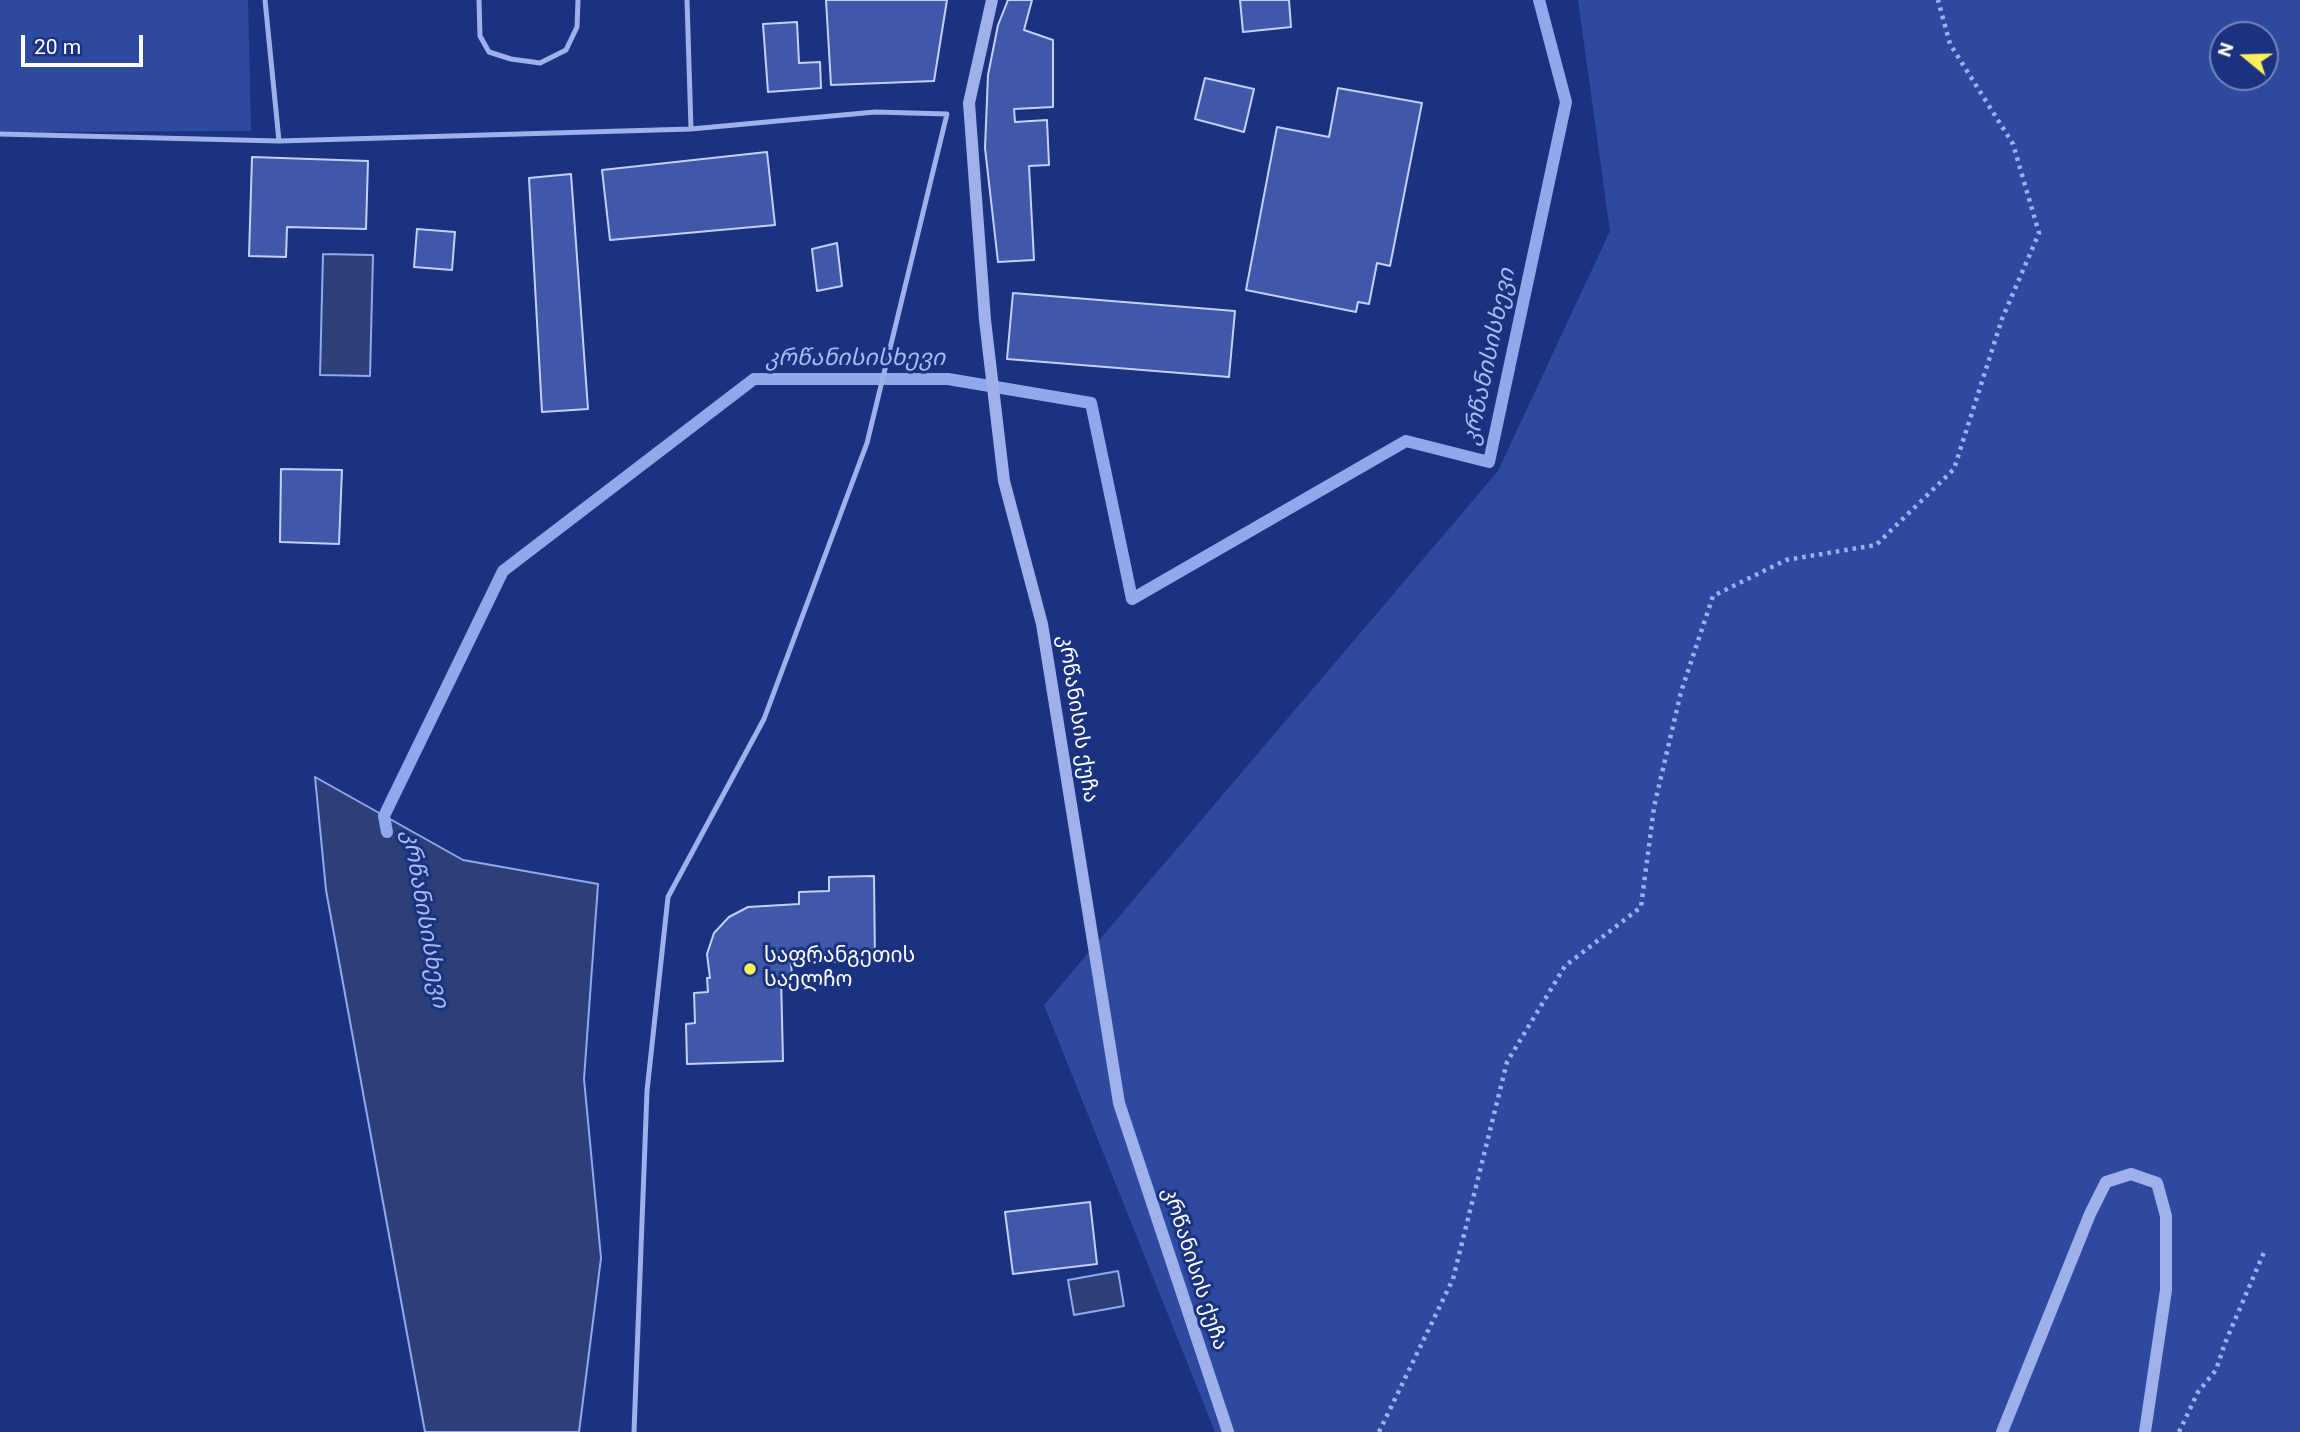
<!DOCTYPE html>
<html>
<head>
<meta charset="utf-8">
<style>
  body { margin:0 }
  #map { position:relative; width:2300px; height:1432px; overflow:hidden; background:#1b3281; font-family:Roboto,sans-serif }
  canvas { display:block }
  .north { position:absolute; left:2209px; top:21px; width:70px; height:70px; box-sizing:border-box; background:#1b3281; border:2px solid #7684b3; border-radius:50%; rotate:289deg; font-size:19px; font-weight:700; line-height:28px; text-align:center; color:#fff }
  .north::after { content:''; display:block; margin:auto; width:24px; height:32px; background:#fcee5b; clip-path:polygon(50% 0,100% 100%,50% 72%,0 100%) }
  .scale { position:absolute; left:21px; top:35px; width:122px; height:32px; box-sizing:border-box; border:4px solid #fff; border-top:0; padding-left:9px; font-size:21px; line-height:24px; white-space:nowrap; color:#fff; -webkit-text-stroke:5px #1b3281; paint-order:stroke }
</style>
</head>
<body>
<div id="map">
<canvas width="2300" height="1432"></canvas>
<div class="north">N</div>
<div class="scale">20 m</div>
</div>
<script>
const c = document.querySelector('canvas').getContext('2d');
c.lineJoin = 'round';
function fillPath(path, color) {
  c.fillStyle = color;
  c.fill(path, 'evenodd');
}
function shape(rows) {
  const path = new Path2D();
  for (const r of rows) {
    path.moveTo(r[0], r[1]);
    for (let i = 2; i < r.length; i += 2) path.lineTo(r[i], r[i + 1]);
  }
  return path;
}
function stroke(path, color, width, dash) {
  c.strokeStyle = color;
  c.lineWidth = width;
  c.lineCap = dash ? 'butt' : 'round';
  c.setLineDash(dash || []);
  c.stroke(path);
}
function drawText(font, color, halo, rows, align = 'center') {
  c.font = font + ' Roboto,"Noto Sans Georgian",sans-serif';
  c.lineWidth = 6;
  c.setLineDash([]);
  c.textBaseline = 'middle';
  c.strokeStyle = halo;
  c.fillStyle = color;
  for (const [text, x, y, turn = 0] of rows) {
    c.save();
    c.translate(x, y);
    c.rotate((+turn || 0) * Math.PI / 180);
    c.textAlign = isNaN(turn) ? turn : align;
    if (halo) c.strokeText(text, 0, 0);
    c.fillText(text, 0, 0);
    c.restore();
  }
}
fillPath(shape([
  [0,0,248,0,251,131,0,132],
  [1578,0,2300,0,2300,1432,1215,1432,1044,1005,1498,471,1610,231],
  [2223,35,2265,35,2265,77,2223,77]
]), '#2e4aa0');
const water = shape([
  [323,254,373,255,370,376,320,375,323,254],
  [315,777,463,860,598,884,584,1079,601,1258,579,1432,425,1432,326,890,315,777],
  [1118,1271,1124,1306,1074,1315,1068,1280,1118,1271]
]);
fillPath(water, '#2d3f79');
stroke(water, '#91a9ec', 2);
stroke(shape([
  [387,832,384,816,503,571,754,379,948,379,1091,403,1132,599,1406,441,1489,462,1566,102,1539,0]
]), '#91a9ec', 12);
const building = shape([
  [826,0,947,0,934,81,831,85,826,0],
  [1008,0,1032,0,1024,30,1053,40,1053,107,1014,109,1015,122,1047,120,1049,165,1029,166,1034,260,998,262,985,148,988,75,998,25,1008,0],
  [1240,0,1289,0,1291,27,1243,32,1240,0],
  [797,22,799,63,820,62,821,88,768,92,763,24,797,22],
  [1205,78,1254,89,1244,132,1195,119,1205,78],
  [1338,88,1422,103,1390,266,1377,263,1369,304,1358,302,1356,312,1246,290,1277,127,1329,137,1338,88],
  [767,152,775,225,610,240,602,170,767,152],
  [252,157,368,161,366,229,287,227,286,257,249,256,252,157],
  [571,174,588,409,542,412,529,178,571,174],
  [417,229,455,232,452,270,414,267,417,229],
  [837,243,842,286,817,291,812,249,837,243],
  [1013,293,1235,311,1229,377,1007,359,1013,293],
  [281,469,342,470,339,544,280,542,281,469],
  [874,876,875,961,791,963,792,976,781,976,783,1061,687,1064,686,1024,695,1023,694,993,708,992,707,978,710,978,707,954,714,933,729,917,748,907,799,904,799,892,829,891,829,877,874,876],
  [1090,1202,1097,1264,1013,1274,1005,1212,1090,1202]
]);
fillPath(building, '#3f58a9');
stroke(building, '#c3d0f8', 2);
stroke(shape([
  [1379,1432,1453,1279,1507,1062,1565,966,1641,907,1654,807,1681,692,1713,596,1786,560,1876,545,1954,469,2002,319,2039,233,2013,144,1950,44,1938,0],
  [2179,1432,2198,1392,2216,1370,2225,1343,2265,1250]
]), '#9eb1ea', 4.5, [3.5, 5]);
stroke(shape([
  [265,0,279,141],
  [479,0,480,36,489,52,511,59,540,63,566,50,577,27,578,0],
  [687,0,691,129],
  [0,134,279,141,691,129,875,112,947,114,867,443,764,719,668,897,647,1091,634,1432]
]), '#9eb1ea', 5);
stroke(shape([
  [992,0,969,103,985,320,1004,481,1042,624,1119,1103,1228,1432],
  [2002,1432,2090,1214,2106,1182,2131,1174,2157,1183,2166,1216,2166,1290,2145,1432]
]), '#9eb1ea', 12);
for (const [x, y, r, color] of [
  [750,969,7,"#fcee5b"]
]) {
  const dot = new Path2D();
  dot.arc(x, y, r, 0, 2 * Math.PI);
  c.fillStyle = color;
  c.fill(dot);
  stroke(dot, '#1b3281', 2.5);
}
drawText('21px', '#fff', '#1b3281', [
  ["კრწანისის ქუჩა",1077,719,81],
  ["კრწანისის ქუჩა",1194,1269,72]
]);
drawText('21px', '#fff', '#1b3281', [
  ["საფრანგეთის",764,957],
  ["საელჩო",764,981]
], 'left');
drawText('italic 23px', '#aabcf2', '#1b3281', [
  ["კრწანისისხევი",1490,357,-78],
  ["კრწანისისხევი",855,359],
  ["კრწანისისხევი",424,919,80]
]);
</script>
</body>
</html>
